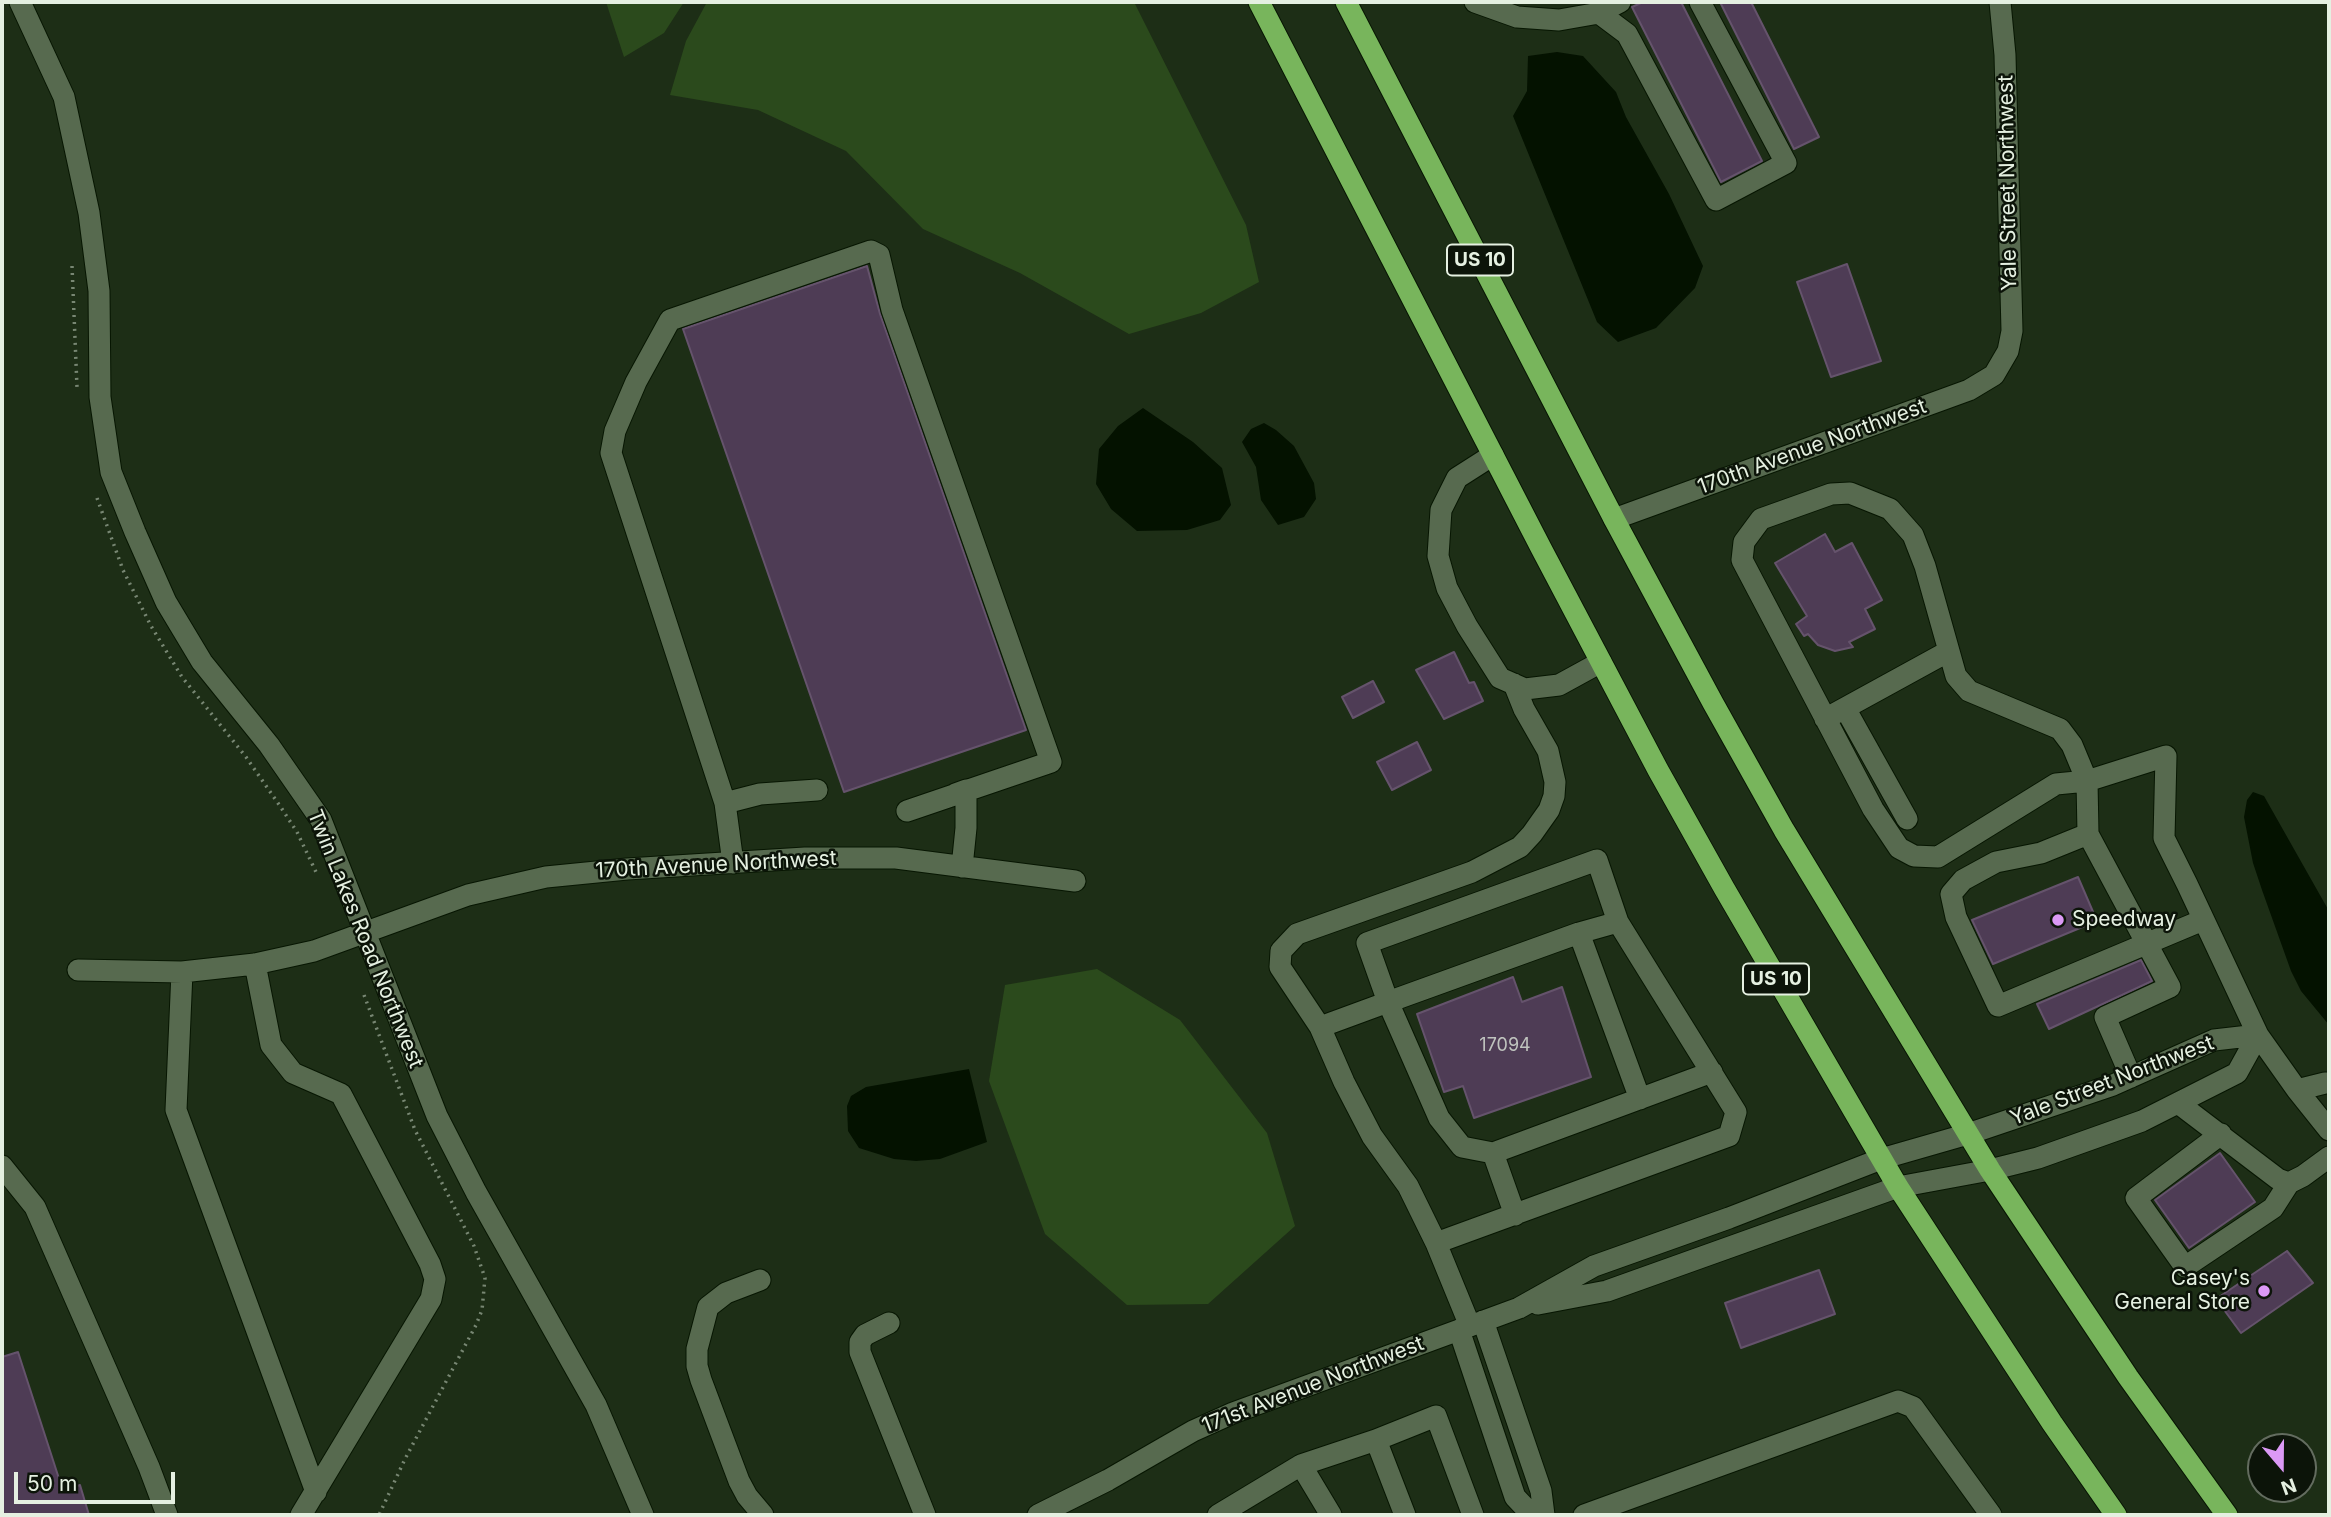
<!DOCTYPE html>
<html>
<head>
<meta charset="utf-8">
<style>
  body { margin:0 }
  #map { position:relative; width:2331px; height:1517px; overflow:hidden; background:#1d2e16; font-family:Inter,sans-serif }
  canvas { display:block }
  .frame { position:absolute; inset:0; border:4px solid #e5f0e1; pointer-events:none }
  .north { position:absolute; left:2247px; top:1433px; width:70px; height:70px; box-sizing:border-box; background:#0c1409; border:2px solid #636c5f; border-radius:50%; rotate:160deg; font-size:19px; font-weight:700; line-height:28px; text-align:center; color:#e5f0e1 }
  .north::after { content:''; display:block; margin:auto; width:24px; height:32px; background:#db99f5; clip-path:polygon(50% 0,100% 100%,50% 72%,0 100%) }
  .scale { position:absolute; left:14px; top:1472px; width:161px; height:32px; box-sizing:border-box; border:4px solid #e5f0e1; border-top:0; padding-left:9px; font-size:21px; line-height:24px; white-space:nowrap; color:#e5f0e1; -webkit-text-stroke:5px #0c1409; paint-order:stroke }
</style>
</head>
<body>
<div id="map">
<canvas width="2331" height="1517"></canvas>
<div class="frame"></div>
<div class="north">N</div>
<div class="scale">50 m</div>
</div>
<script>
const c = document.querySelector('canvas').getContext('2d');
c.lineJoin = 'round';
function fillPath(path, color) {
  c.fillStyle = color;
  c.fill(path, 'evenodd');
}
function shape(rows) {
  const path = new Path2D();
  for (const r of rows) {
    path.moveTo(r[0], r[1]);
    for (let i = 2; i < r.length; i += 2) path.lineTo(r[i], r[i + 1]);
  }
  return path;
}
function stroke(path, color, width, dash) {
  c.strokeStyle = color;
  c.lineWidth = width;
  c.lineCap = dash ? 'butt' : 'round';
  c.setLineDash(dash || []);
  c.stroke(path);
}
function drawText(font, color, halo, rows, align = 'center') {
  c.font = font + ' Inter,sans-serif';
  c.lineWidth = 5;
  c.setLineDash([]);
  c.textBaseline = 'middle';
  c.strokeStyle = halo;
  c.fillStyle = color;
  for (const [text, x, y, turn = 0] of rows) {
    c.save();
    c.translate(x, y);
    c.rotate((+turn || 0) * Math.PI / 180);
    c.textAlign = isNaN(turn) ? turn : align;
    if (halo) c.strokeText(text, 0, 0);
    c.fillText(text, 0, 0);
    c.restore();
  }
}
fillPath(shape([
  [606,2,684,2,664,33,624,57],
  [707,2,1134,2,1246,225,1259,282,1201,313,1129,334,1020,273,923,229,846,151,758,110,670,95,686,41],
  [1097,969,1180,1020,1267,1133,1295,1226,1208,1304,1127,1305,1045,1234,989,1081,1005,985]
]), '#2b4a1c');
fillPath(shape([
  [1557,52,1583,56,1616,92,1626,117,1669,194,1703,266,1695,288,1656,328,1618,342,1597,322,1513,116,1527,91,1528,56],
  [1143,408,1193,442,1222,468,1231,505,1220,520,1187,530,1137,531,1111,509,1096,484,1099,449,1118,426],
  [1264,423,1276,430,1294,446,1314,483,1316,499,1304,517,1278,525,1261,500,1256,467,1242,442,1251,429],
  [2253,792,2264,796,2329,911,2329,1025,2301,991,2291,971,2262,890,2253,863,2244,817,2247,800],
  [969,1069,987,1142,940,1159,916,1161,894,1159,859,1148,848,1131,847,1106,851,1096,866,1087]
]), '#041200');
const building = shape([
  [1643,2,1681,2,1762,161,1721,182,1632,7,1643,2],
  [1720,2,1751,2,1819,137,1794,149,1720,2],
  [1847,264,1881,361,1831,377,1797,282,1847,264],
  [867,266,880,314,1026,730,844,792,683,329,867,266],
  [1825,534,1835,552,1852,543,1882,600,1865,609,1875,629,1849,642,1853,647,1835,651,1818,645,1808,634,1804,636,1796,624,1807,616,1775,563,1825,534],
  [1454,652,1469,683,1474,682,1483,701,1444,719,1416,670,1454,652],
  [1373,681,1384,702,1353,718,1342,697,1373,681],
  [1417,742,1431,770,1392,790,1377,762,1417,742],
  [2078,877,2097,921,1993,964,1972,920,2078,877],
  [2141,960,2152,981,2049,1029,2037,1004,2141,960],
  [1513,977,1522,1002,1562,987,1591,1077,1474,1118,1463,1086,1444,1092,1417,1014,1513,977],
  [2220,1153,2255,1202,2189,1248,2155,1200,2220,1153],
  [2287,1251,2313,1283,2241,1333,2216,1299,2287,1251],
  [1819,1270,1835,1314,1741,1348,1725,1303,1819,1270],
  [18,1352,63,1491,80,1485,89,1515,2,1515,2,1357,18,1352]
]);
fillPath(building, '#4e3c55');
stroke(building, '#65536c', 2);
const minor = shape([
  [20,2,64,97,89,213,99,291,100,397,111,472,135,532,166,602,202,662,269,745,321,820,437,1116,476,1192,596,1405,643,1515],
  [1475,2,1517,17,1559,20,1599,13,1620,2],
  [1599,13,1627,34,1716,200,1786,163,1700,2],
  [1493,455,1457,478,1441,510,1438,556,1447,588,1467,626,1500,678,1525,689,1559,685,1601,662],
  [1614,519,1969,390,1994,375,2008,351,2012,331,2005,55,2000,2],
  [1845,708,1907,819],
  [1825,719,1949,651],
  [955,794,966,790,966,828,962,867],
  [725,803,611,453,615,431,636,382,670,320,871,251,879,255,892,310,1051,762,907,811],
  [2088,834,2170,987,2105,1017,2131,1077],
  [733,863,725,803,760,794,817,790],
  [2203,920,1998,1006,1956,917,1951,894,1963,880,1996,862,2041,853,2088,834,2087,781,2056,784,1938,857,1914,856,1899,848,1873,809,1742,560,1744,542,1761,519,1831,494,1850,493,1890,509,1913,535,1925,566,1956,676,1969,691,2060,729,2072,745,2087,781,2166,756,2164,838,2187,884,2258,1035,2297,1090,2329,1130],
  [1579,933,1618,922],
  [255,964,271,1045,293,1073,341,1094,430,1264,435,1279,431,1299,301,1515],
  [78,970,182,972,255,964,314,951,468,895,546,877,627,869,805,858,896,858,1075,881],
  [182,972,176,1110,316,1492],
  [1320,1027,1388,1002,1367,943,1597,860,1618,922,1736,1112,1729,1136,1436,1243],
  [2297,1090,2325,1083,2329,1083],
  [2178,1103,2278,1179,2289,1183,2303,1176,2329,1157],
  [2221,1134,2136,1198,2185,1267,2273,1208,2289,1183],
  [1493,1153,1712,1072],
  [2,1166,35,1207,149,1467,167,1515],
  [1515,1215,1493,1153,1462,1147,1439,1118,1388,1002,1579,933,1640,1099],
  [760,1280,726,1293,708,1307,697,1349,697,1366,701,1380,739,1481,747,1496,763,1515],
  [1538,1304,1607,1291,1898,1187,1990,1170,2038,1158,2142,1121,2237,1073,2258,1035],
  [1483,1321,1541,1491,1544,1515],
  [889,1323,865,1335,860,1342,860,1352,925,1515],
  [1470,1326,1436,1243,1408,1186,1372,1136,1344,1082,1320,1027,1280,967,1281,951,1297,934,1472,872,1520,847,1532,834,1549,810,1554,796,1555,782,1548,751,1524,709,1514,684],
  [1459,1330,1515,1497,1532,1515],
  [1376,1440,1436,1416,1473,1515],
  [1301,1465,1376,1440,1405,1515],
  [1038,1515,1108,1480,1193,1431,1233,1413,1519,1308,1594,1266,1729,1218,1881,1159,1968,1134,2113,1085,2214,1040,2258,1035],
  [1218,1515,1301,1465,1331,1515],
  [1584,1515,1898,1401,1913,1407,1991,1515]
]);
const highway = shape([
  [1259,2,1541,548,1658,770,1724,888,1898,1187,2052,1423,2116,1515],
  [1346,2,1614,519,1713,703,1784,830,1990,1170,2128,1377,2227,1515]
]);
stroke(minor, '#071602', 23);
stroke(highway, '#071602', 23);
stroke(shape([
  [72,266,77,387],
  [97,498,123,570,151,626,182,677,246,757,280,806,297,832,316,872],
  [364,995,415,1130,474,1246,485,1278,482,1310,476,1325,405,1459,379,1515]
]), '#788773', 3.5, [2, 5]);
stroke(minor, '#576a4f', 21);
stroke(highway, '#78b55c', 21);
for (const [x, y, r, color] of [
  [2058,920,7,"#db99f5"],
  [2264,1291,7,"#db99f5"]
]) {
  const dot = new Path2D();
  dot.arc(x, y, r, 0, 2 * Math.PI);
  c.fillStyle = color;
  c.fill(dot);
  stroke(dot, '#0c1409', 2.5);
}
drawText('18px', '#bfc3be', null, [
  ["17094",1505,1046]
]);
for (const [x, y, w] of [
  [1480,260,66],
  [1776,979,66]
]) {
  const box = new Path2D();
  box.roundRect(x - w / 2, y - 15.5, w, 31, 5);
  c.fillStyle = '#0c1409';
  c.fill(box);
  stroke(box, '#e5f0e1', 2);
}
drawText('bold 19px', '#e5f0e1', null, [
  ["US 10",1480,260],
  ["US 10",1776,979]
]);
drawText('21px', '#e5f0e1', '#0c1409', [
  ["Yale Street Northwest",2008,183,-91],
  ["170th Avenue Northwest",1812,447,-20],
  ["170th Avenue Northwest",716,865,-3],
  ["Twin Lakes Road Northwest",365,939,68],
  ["Yale Street Northwest",2112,1081,-21],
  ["171st Avenue Northwest",1313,1385,-21]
]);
drawText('21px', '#e5f0e1', '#0c1409', [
  ["Speedway",2072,920],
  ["Casey's",2250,1279,"right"],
  ["General Store",2250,1303,"right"]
], 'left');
</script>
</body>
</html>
